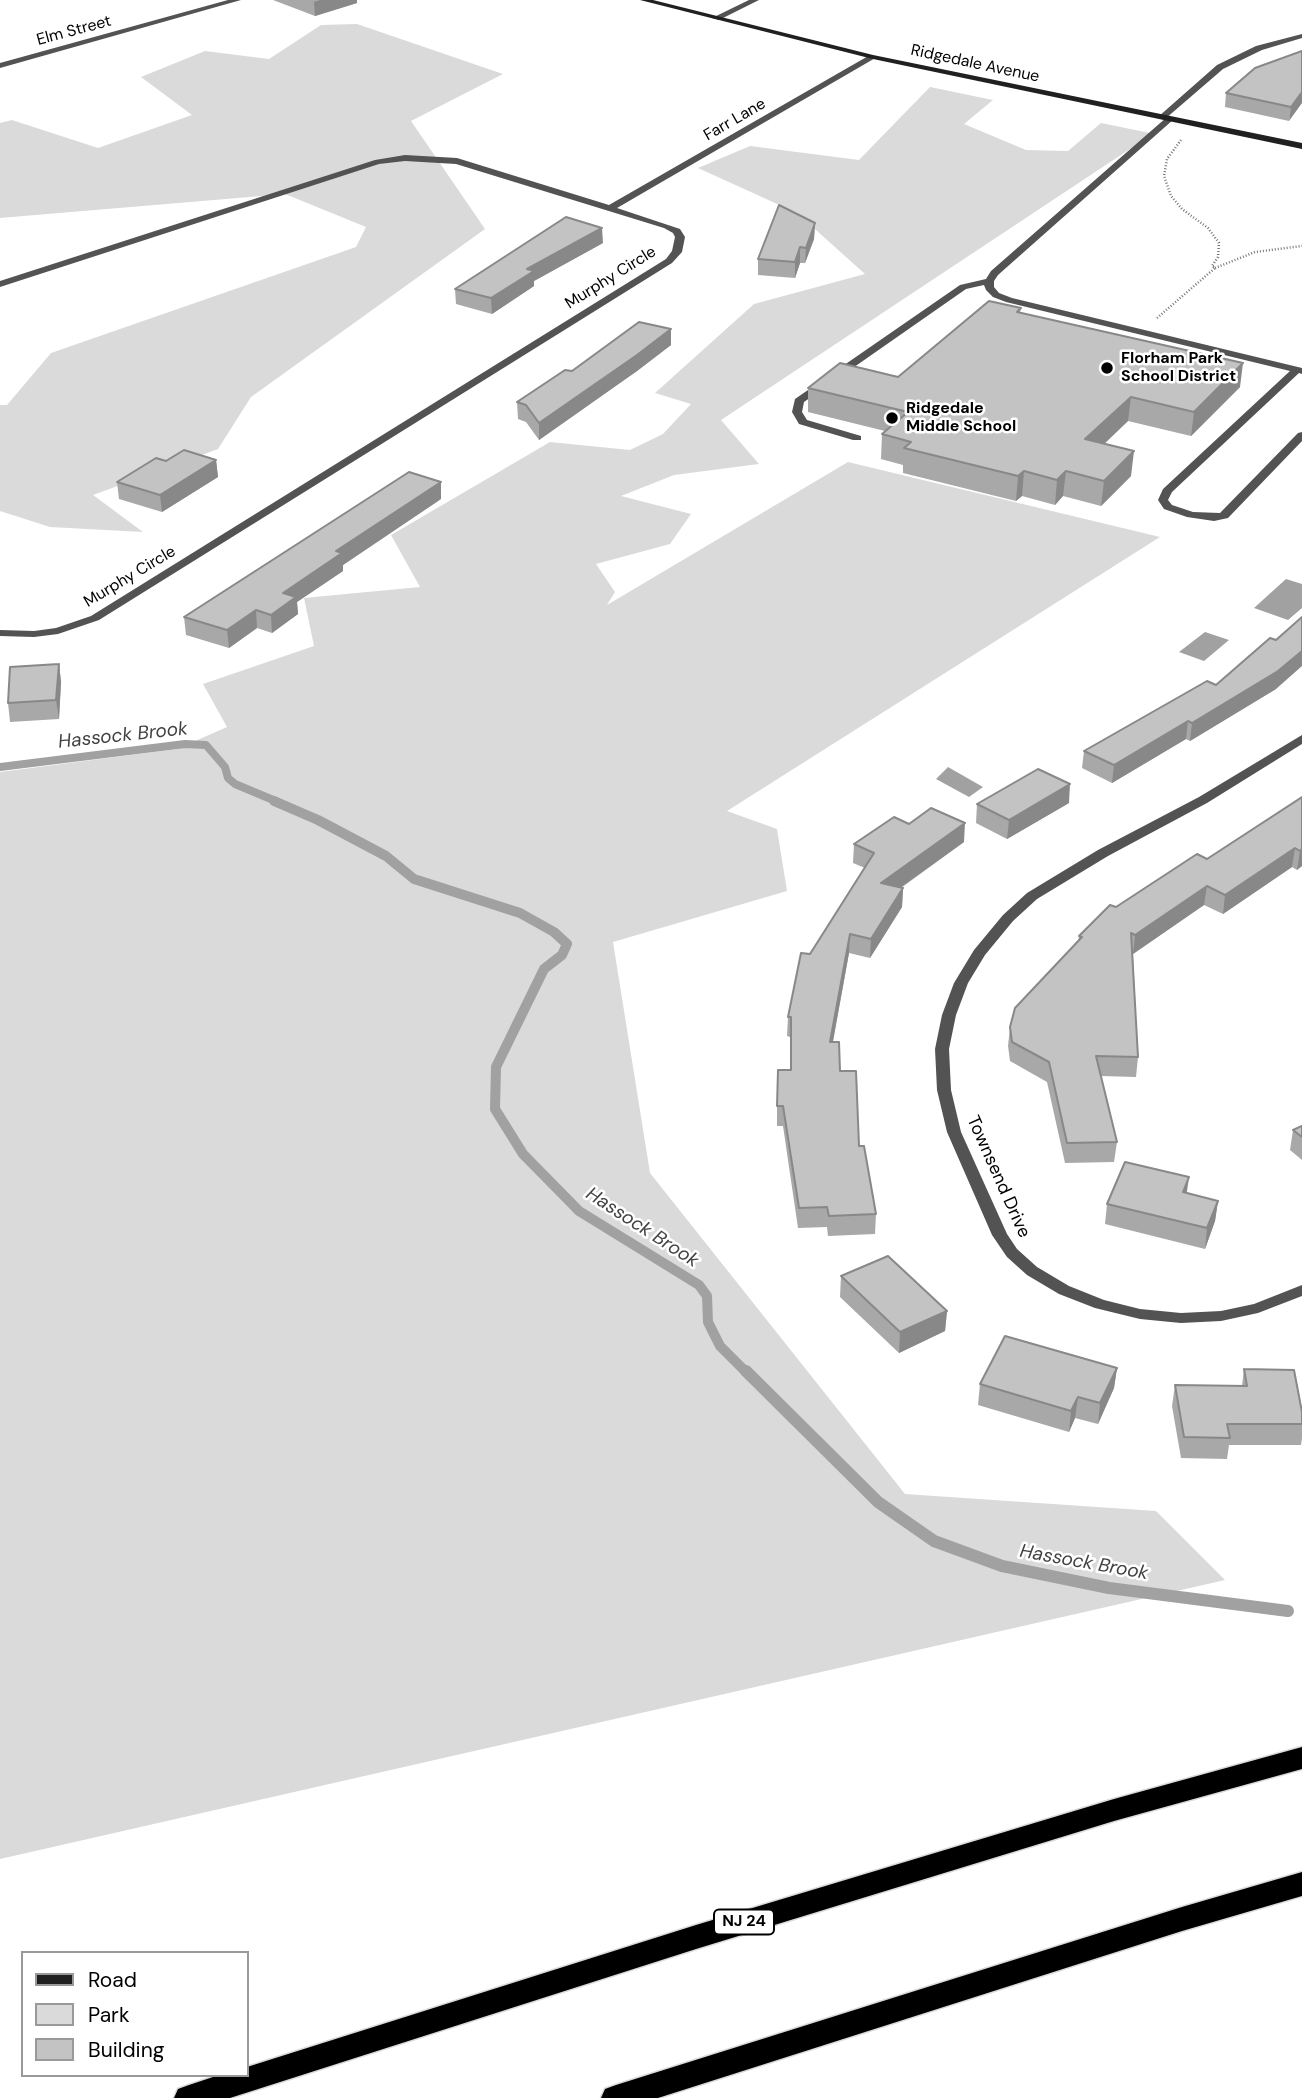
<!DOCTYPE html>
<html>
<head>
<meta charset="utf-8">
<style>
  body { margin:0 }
  #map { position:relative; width:1302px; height:2098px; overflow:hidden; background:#fff; font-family:"DM Sans",sans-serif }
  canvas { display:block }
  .legend { position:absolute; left:21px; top:1951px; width:228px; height:126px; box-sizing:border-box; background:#fff; border:2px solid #999; margin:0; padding:9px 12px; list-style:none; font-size:21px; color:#000 }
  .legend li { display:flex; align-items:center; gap:14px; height:35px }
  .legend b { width:35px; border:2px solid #999 }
</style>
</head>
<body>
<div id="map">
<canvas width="1302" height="2098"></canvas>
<ul class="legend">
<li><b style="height:9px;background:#202020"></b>Road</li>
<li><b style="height:19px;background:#dadada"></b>Park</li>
<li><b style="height:19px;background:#c3c3c3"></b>Building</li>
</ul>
</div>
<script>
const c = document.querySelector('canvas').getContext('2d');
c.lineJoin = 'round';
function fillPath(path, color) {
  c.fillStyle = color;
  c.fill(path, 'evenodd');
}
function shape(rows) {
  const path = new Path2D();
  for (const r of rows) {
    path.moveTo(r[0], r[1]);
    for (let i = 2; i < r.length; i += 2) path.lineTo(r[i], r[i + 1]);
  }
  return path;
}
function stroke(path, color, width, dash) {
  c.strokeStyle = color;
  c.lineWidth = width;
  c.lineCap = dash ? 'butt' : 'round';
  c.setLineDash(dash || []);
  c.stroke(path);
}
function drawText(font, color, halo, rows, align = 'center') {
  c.font = font + ' "DM Sans",sans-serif';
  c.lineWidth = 5;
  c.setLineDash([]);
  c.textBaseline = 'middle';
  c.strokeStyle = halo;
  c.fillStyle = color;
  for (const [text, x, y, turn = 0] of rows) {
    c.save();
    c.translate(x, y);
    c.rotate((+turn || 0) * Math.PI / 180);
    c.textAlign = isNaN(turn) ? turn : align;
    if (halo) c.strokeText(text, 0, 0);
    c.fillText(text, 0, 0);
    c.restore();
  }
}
fillPath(shape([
  [357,24,503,74,411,121,485,229,251,397,218,449,93,495,143,532,50,527,0,511,0,405,7,405,51,353,356,247,366,227,285,194,0,218,0,123,12,120,98,148,192,115,141,77,205,51,269,59,321,25],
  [930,87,993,100,964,124,1026,150,1068,151,1101,123,1150,133,1142,141,721,420,759,464,674,475,621,496,691,514,670,544,596,564,615,592,607,605,848,462,1160,537,727,811,777,829,787,891,613,942,650,1173,905,1494,1156,1511,1225,1580,0,1859,0,772,177,749,227,727,203,684,314,646,304,598,420,587,391,535,550,442,630,450,663,434,691,404,655,393,754,304,865,274,797,213,698,168,750,146,859,160]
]), '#dadada');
fillPath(shape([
  [1286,579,1302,584,1302,608,1288,620,1254,608],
  [1205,632,1229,640,1204,661,1179,652],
  [948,767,983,787,969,797,936,779]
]), '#a1a1a1');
stroke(shape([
  [0,767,185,744,206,745,225,767,228,778,235,784,278,802]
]), '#a1a1a1', 8);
stroke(shape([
  [274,801,318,820,386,856,414,879,520,913,554,932,567,944,562,955,544,969,496,1067,495,1109,523,1154,579,1211,699,1285,707,1296,708,1322,720,1346,747,1373]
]), '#a1a1a1', 10);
stroke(shape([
  [746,1371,878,1502,934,1541,1002,1566,1109,1588,1288,1611]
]), '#a1a1a1', 12);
const highway = shape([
  [1302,1747,1302,1769,1114,1821,696,1949,230,2098,174,2098,178,2089,189,2085,219,2075,247,2075,247,2067,696,1925,1114,1799,1302,1747],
  [1302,1872,1302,1896,1182,1931,658,2098,601,2098,605,2089,616,2085,1182,1907,1302,1872]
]);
stroke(highway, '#dbdbdb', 3);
stroke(shape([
  [1215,268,1255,252,1302,246],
  [1157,318,1215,268,1212,266,1218,257,1219,243,1208,228,1182,209,1171,196,1164,176,1167,159,1181,140]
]), '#757575', 2.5, [1, 2]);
fillPath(shape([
  [1167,117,1174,119,998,275,994,281,994,287,999,293,1012,298,1302,368,1302,374,1299,373,1172,492,1168,500,1172,505,1193,512,1220,513,1298,433,1302,432,1302,441,1228,518,1214,521,1187,517,1164,509,1158,500,1163,489,1290,371,1006,302,993,297,986,290,984,285,966,289,804,402,802,412,807,420,861,436,861,440,853,440,799,424,792,412,795,399,960,285,986,279,991,271,1167,117]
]), '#535353');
fillPath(shape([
  [228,0,241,0,0,68,0,63,228,0],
  [749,0,759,0,719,20,712,18,749,0],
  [1302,34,1302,38,1262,50,1223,69,1165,119,1158,117,1217,65,1256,46,1302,34],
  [870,55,877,57,617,208,680,229,685,237,682,252,672,263,99,620,58,634,34,637,0,636,0,630,34,631,56,628,91,616,666,259,672,251,675,237,673,233,664,228,456,164,405,161,379,164,0,287,0,281,375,160,405,155,457,158,609,205,870,55],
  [1302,735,1302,744,1207,803,1108,856,1037,899,1013,921,985,955,968,983,956,1015,949,1049,951,1090,961,1132,1007,1234,1017,1249,1037,1267,1069,1286,1104,1300,1140,1309,1181,1313,1221,1311,1254,1304,1302,1285,1302,1296,1258,1313,1221,1321,1181,1323,1140,1319,1095,1308,1059,1294,1027,1275,1007,1257,992,1235,947,1132,937,1090,935,1049,942,1015,954,983,974,950,1003,915,1027,893,1098,850,1199,797,1302,735]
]), '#535353');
fillPath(shape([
  [640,0,653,0,873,55,1302,143,1302,149,873,59,640,0]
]), '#202020');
fillPath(highway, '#000');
fillPath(shape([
  [273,0,357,0,357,3,315,16],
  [1302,51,1289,121,1225,107,1226,93],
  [815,223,814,239,805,263,800,263,795,278,758,275,758,259],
  [603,243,534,281,534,286,492,314,456,304,455,289],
  [1021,308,1020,312,1240,387,1191,436,1128,421,1104,444,1131,476,1101,506,1063,496,1055,505,1022,496,1016,501,903,473,903,465,881,459,882,434,885,431,808,412,808,388,898,377],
  [671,329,671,345,637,371,539,440,526,422,518,419,517,402,572,371],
  [216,460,218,477,162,512,119,499,117,482,166,461],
  [441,499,343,565,343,571,297,602,298,614,272,633,257,628,229,648,186,635,184,617],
  [59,664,61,682,59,719,10,722,8,703],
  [1216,685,1276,689,1190,741,1186,739,1112,783,1082,768,1084,751],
  [1302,797,1302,866,1297,870,1292,867,1223,914,1204,905,1133,954,1138,1057,1136,1077,1101,1076,1117,1142,1114,1162,1065,1163,1047,1082,1010,1061,1008,1046,1010,1027,1078,942,1079,936,1116,907,1207,859],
  [1069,803,1007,839,976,823,977,804],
  [909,824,964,842,901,888,903,888,902,907,870,958,849,953,833,1042,876,1214,875,1234,828,1236,827,1227,798,1228,783,1126,777,1126,777,1090,790,1070,790,1037,787,1036,788,1017,865,868,853,863,854,844],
  [1302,1126,1302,1160,1290,1150,1293,1130],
  [1187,1193,1218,1201,1215,1221,1205,1249,1105,1224,1107,1204],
  [841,1276,947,1311,945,1331,899,1353,840,1297],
  [1117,1368,1114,1388,1098,1424,1075,1418,1069,1432,978,1405,980,1384],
  [1244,1369,1302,1412,1302,1438,1301,1445,1229,1445,1227,1459,1181,1458,1172,1406,1175,1385,1242,1386]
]), '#a8a8a8');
fillPath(shape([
  [320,0,357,0,357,3,315,16,314,2],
  [1302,92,1302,103,1289,121,1291,107],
  [815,223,814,239,805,263,806,248],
  [602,228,603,243,534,281,534,286,492,314,491,298,527,269],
  [800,247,800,263,795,278,795,262],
  [671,329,671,345,637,371,539,440,539,423],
  [1243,363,1240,387,1191,436,1194,412],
  [1131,397,1128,421,1083,464,1085,439],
  [1134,451,1131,476,1101,506,1104,481],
  [216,460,218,477,162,512,160,495],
  [1024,471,1022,496,1016,501,1018,476],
  [1066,471,1063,496,1055,505,1057,480],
  [441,482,441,499,343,565,343,571,297,602,298,614,272,633,271,615,283,593,336,551],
  [256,610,257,628,229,648,227,630],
  [1302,651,1302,666,1276,689,1190,741,1192,723],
  [59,664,61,682,59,719,56,700],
  [1188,721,1186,739,1112,783,1114,765],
  [1070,784,1069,803,1007,839,1009,820],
  [965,823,964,842,880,902,881,883],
  [1295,848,1292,867,1223,914,1225,895],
  [1302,849,1302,866,1297,870,1300,851],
  [1207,886,1204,905,1133,954,1135,935],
  [903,888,902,907,870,958,871,939],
  [850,934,849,953,829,1062,830,1042],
  [1189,1177,1186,1198,1183,1192],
  [1218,1201,1215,1221,1205,1249,1207,1228],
  [947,1311,945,1331,899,1353,900,1332],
  [1117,1368,1114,1388,1098,1424,1100,1403],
  [1078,1397,1075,1418,1069,1432,1071,1411]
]), '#888');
const building = shape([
  [1302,51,1302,92,1291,107,1226,93,1255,68,1302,51],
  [779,205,815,223,806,248,800,247,795,262,758,259,779,205],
  [566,217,602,228,527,269,534,271,491,298,455,289,566,217],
  [989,301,1021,308,1017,312,1243,363,1194,412,1131,397,1085,439,1134,451,1104,481,1066,471,1057,480,1024,471,1018,476,904,448,911,442,882,434,908,412,808,388,840,363,898,377,989,301],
  [639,322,671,329,637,355,539,423,526,405,517,402,565,370,572,371,639,322],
  [184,450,216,460,160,495,117,482,156,458,166,461,184,450],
  [409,472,441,482,336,551,342,553,283,593,296,597,271,615,256,610,227,630,184,617,409,472],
  [1302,617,1302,651,1278,671,1192,723,1188,721,1114,765,1084,751,1207,681,1216,685,1270,638,1276,640,1302,617],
  [59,664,56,700,8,703,10,667,59,664],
  [1038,769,1070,784,1009,820,977,804,1038,769],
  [1302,797,1302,849,1300,851,1295,848,1225,895,1207,886,1135,935,1131,933,1138,1057,1096,1056,1117,1142,1067,1143,1049,1062,1012,1042,1010,1027,1015,1008,1082,937,1079,936,1110,905,1116,907,1197,854,1207,859,1302,797],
  [931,808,965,823,881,883,903,888,871,939,850,934,830,1042,839,1042,840,1071,856,1071,859,1146,864,1146,876,1214,829,1216,827,1207,799,1208,783,1106,777,1106,778,1070,791,1070,791,1017,788,1017,801,953,810,954,874,853,854,844,894,817,909,824,931,808],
  [1302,1126,1302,1137,1293,1130,1302,1126],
  [1125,1162,1189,1177,1183,1192,1218,1201,1207,1228,1107,1204,1125,1162],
  [888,1256,947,1311,900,1332,841,1276,888,1256],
  [1005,1336,1117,1368,1100,1403,1078,1397,1071,1411,980,1384,1005,1336],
  [1244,1369,1294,1370,1302,1412,1302,1424,1227,1424,1230,1438,1184,1437,1175,1385,1247,1386,1244,1369]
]);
fillPath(building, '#c3c3c3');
stroke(building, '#888', 2);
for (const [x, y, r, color] of [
  [1107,368,7,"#000"],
  [892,418,7,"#000"]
]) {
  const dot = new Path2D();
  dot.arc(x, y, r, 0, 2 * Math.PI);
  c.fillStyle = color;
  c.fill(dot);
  stroke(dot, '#fff', 2.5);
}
drawText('16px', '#000', '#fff', [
  ["Elm Street",74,31,-15],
  ["Ridgedale Avenue",975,64,12],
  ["Farr Lane",735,120,-30],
  ["Murphy Circle",611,278,-32],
  ["Murphy Circle",130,577,-31]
]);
drawText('bold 16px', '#000', '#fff', [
  ["Florham Park",1121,359],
  ["School District",1121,377],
  ["Ridgedale",906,409],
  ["Middle School",906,427]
], 'left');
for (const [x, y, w] of [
  [744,1922,60]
]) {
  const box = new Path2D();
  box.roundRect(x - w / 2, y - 12.5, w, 25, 5);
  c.fillStyle = '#fff';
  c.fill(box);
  stroke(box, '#000', 2);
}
drawText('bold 16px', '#000', null, [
  ["NJ 24",744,1922]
]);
drawText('18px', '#000', '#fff', [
  ["Townsend Drive",998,1177,66]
]);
drawText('italic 19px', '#424242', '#fff', [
  ["Hassock Brook",123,736,-6],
  ["Hassock Brook",642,1228,33],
  ["Hassock Brook",1084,1563,10]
]);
</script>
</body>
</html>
